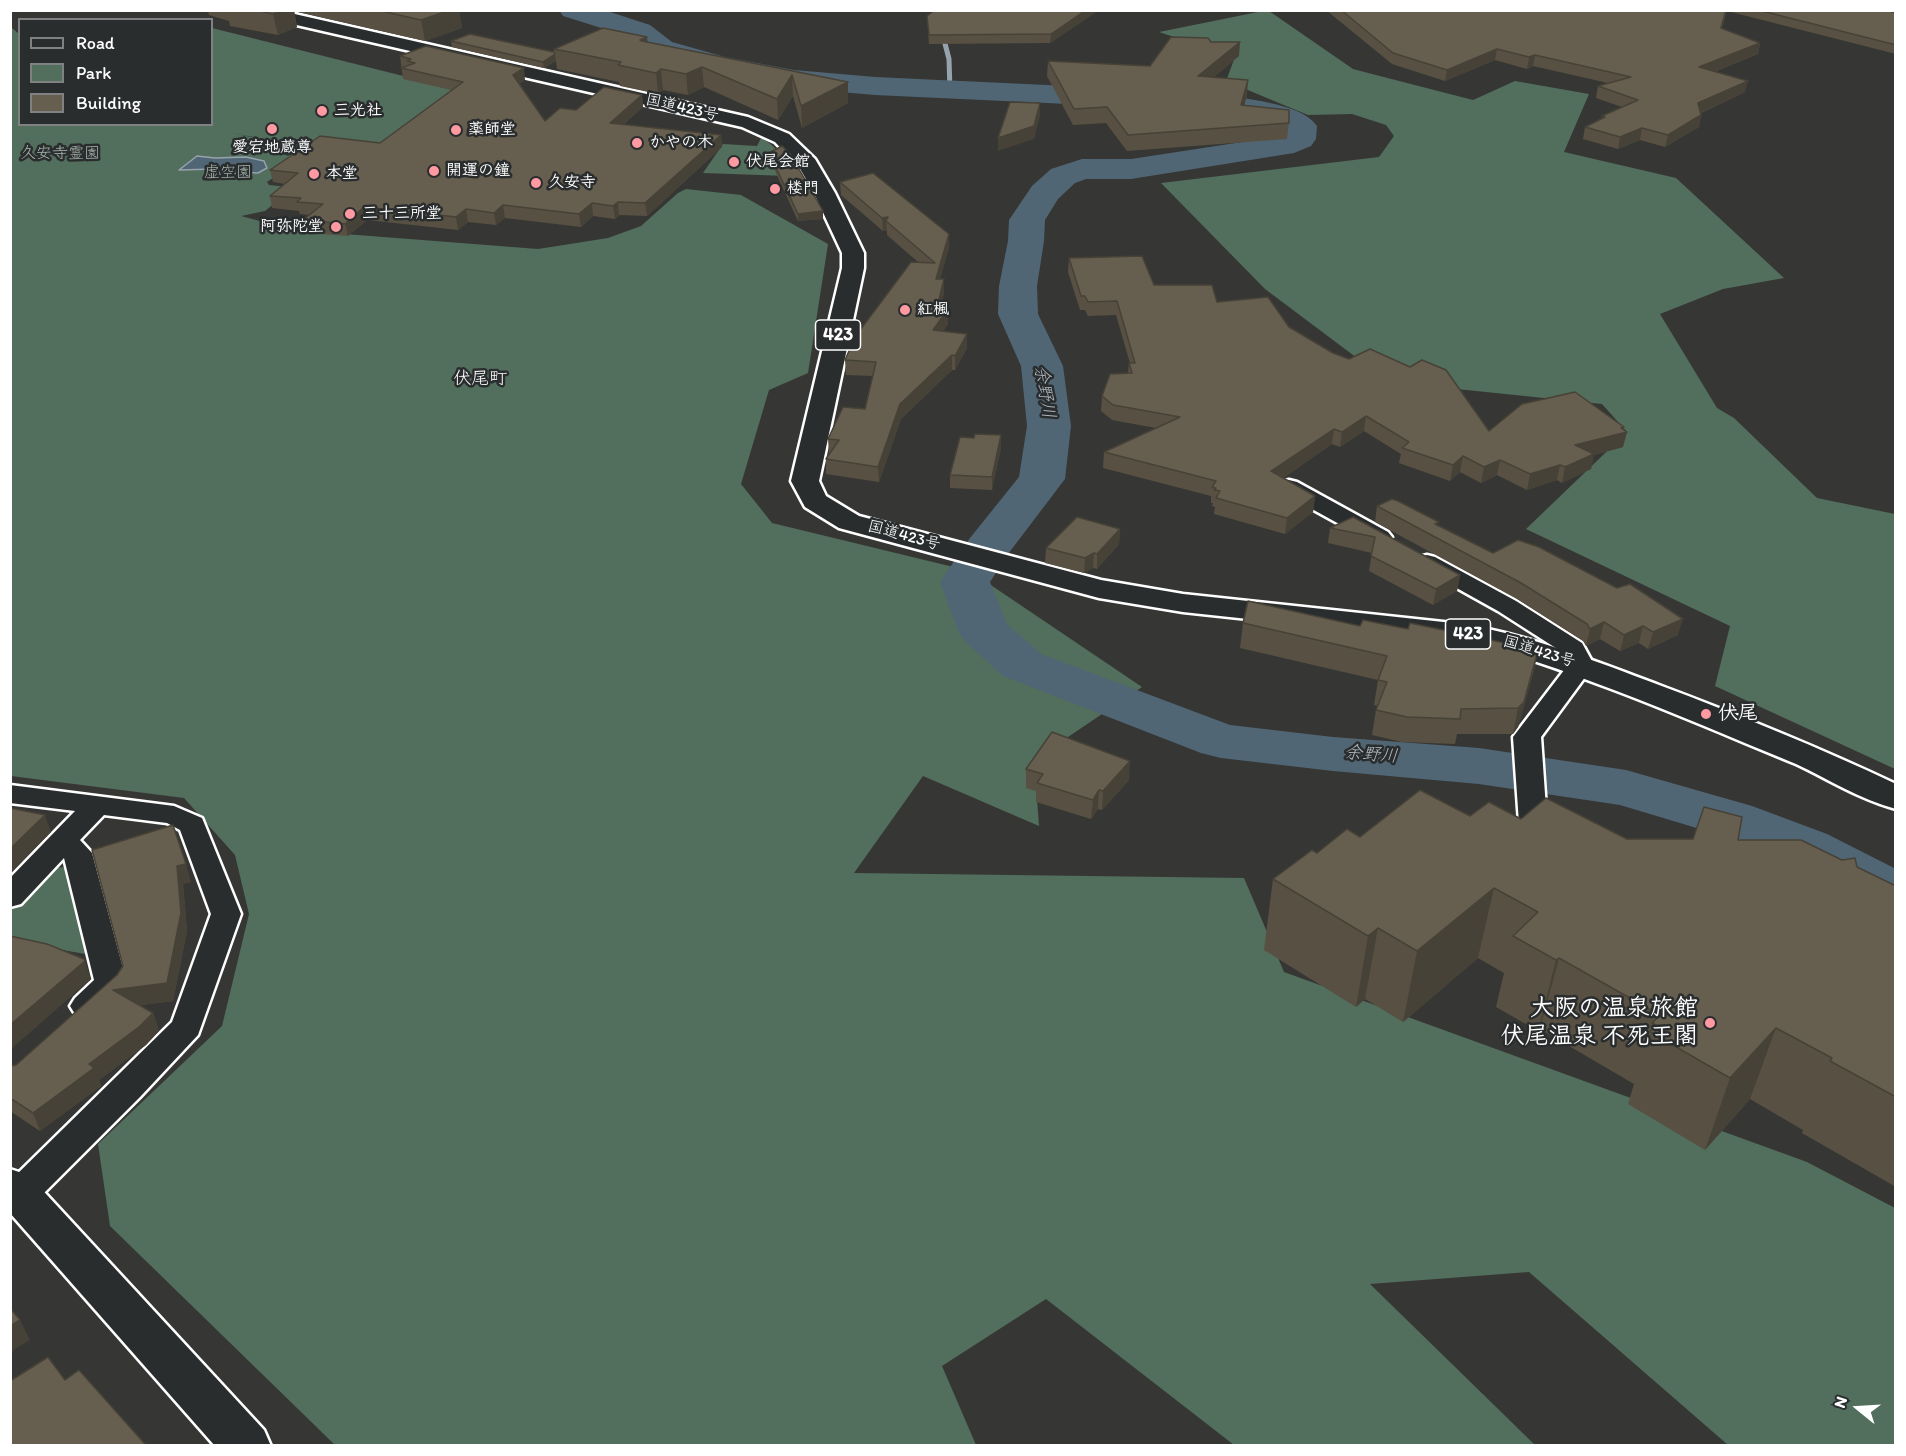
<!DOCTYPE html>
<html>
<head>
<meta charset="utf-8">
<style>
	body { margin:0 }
	#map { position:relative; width:1906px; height:1456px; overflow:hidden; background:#363734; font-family:Itim,sans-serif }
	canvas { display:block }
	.frame { position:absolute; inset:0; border:12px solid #fff; pointer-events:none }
	.legend { position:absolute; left:18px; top:18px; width:195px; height:108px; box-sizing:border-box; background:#2a2d2e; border:2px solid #7f8182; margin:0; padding:8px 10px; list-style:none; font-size:18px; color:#fff }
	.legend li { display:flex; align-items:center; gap:12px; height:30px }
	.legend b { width:30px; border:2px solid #7f8182 }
	.north { position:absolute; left:1828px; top:1378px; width:60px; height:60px; -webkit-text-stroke:4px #2a2d2e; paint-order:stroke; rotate:288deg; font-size:16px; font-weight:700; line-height:24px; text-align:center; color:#fff }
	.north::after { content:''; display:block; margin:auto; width:21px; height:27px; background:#fff; clip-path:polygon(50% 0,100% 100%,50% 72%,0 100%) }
</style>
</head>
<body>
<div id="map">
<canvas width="1906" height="1456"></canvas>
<div class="frame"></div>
<ul class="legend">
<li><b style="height:8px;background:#2a2d2e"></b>Road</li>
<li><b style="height:16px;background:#526e5d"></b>Park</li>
<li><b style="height:16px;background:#665e4e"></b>Building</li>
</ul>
<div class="north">N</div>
</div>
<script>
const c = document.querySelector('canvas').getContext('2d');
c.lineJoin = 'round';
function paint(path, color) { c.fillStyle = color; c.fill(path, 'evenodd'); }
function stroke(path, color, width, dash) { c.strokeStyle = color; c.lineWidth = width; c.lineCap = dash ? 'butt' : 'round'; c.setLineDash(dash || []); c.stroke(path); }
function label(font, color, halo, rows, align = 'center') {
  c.font = font + ' Itim,"Klee One",sans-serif'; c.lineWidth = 5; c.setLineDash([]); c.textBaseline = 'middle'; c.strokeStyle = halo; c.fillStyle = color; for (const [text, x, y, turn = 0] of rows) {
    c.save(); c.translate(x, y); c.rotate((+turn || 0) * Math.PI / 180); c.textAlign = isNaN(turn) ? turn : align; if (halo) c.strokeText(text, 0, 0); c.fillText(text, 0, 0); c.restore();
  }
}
const green = new Path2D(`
	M1263,11H1269L1353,69L1372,74L1473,100L1515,81L1589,94L1564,152L1676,178L1784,278L1723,289L1660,314L1717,408L1734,418L1817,498L1895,514V769L1715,686L1730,626L1526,529L1627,432L1602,404L1389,382L1265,289L1161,183L1379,157L1394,136L1386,125L1352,114L1308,115L1226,81L1235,57L1159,32Z
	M11,27L19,34L20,124H212V28L459,90L419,118L398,127L410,122L389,140L385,137L390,143L367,153L299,145L231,133L311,149L312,152L267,182L269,185L288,187L291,190L265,211L241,216L293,230L538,249L608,238L641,226L678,193L686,189L741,195L828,244L808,373L769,390L741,484L772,523L970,571L1142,687L1034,760L1039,826L923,776L854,873L1244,878L1284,972L1807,1162L1895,1208V1445H1728L1529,1272L1370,1284L1535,1445H1234L1046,1299L942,1366L976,1445H335L110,1226L98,1144L222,1026L249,914L235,855L184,798L11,776Z
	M761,138C778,146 782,159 788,176L703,173L723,144L757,146Z
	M67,867L91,955L11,941L10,911L51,868Z`);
const water = new Path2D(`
	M197,156L215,158L246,157L264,161L267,168L258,173L237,172L225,179L215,169L179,170Z`);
const stream = new Path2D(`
	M948,10L943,36L949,59L950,90`);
const river = new Path2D(`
	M559,10H604L650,25L672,42L725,57L794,70L875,77L1133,89L1144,91L1149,98L1144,105L1133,107L875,95L794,88L721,74L652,54L630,37L563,16Z
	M1214,94C1242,99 1301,102 1317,126L1316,139L1311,146L1294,153L1131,179H1086L1075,183L1058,199L1045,220L1044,241L1037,286L1038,314L1063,366L1071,426L1065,479L1008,554L990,582L1007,624L1041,654L1230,725L1333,737L1479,748L1626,770L1752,806L1827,834L1896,869V916L1874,910L1785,862L1710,832L1620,805L1479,784L1333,771L1221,758L1201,753L1003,676L966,642L958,631L940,582L970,538L1019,477L1027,426L1021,366L998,314L999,286L1008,241L1009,220L1032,186L1051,169L1082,159H1131L1275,137L1283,134L1284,130L1273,124L1203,111L1198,104L1203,97Z`);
const street = new Path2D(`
	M1289,480L1297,482L1388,532L1392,537L1388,542L1380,544L1372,542L1281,492L1278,487L1281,482Z
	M1427,555L1435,557L1516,601L1582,643L1594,665L1541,737L1547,823L1543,830L1533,832L1523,830L1519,823L1513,737L1568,665L1562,652L1498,611L1419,567L1415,562L1419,557Z
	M10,785L174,806L202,818L241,914L198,1035L140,1097L33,1204L20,1208L10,1205V1181L172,1022L211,914L180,830L167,823L104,815L80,840L92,853L127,983C116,1002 97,1021 75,1014L70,1006L75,998L94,980L64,858L21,904L10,907V878L75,811L10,803Z`);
const secondary = new Path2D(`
	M10,1169L25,1174L35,1182L264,1430L271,1446H215L10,1213Z`);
const highway = new Path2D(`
	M245,10H277L748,117L789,134L815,159L835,193L864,253V268L819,481L826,496L859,516L1101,580L1183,594L1462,624C1533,636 1592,660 1659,685C1739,715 1818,747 1896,784V809C1861,800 1828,779 1796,764C1735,739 1675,713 1614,690C1564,671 1515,652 1462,642L1183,612L1099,598L839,528L805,507L791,481L842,268V253L814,193L799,167L775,142L742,127L253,15Z`);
const wall = new Path2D(`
	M208,10H459L462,28L425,41L294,11L297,27L278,35L230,26L229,21L209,15Z
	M935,10H1099L1050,43L929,44L927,16Z
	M1326,10H1727L1722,28L1760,43L1758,54L1714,72L1745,92L1701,113V115L1699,127L1665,147L1640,140L1618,149L1583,139L1585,127L1602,119V116L1622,107L1596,98L1598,86L1608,83L1533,66L1527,69L1495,60L1445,81L1392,64Z
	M1731,10H1886L1896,13V54L1731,12Z
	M451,41L554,52V49L647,42L848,82V103L802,128L793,96L778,120L704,87L688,95L663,90L658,94L620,86L619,82L557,69L556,61L544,68L452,47Z
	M1211,42L1239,56L1214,77L1247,95L1244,106L1289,123L1287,139L1127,151L1106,123L1073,125L1047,76L1048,61L1150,66Z
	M400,56L525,80L519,84L545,121L576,110L642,95L643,107L623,125L721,135L722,147L647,216L619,215L615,219L593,216L581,227L505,218L496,225L468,222L458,230L367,220L348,236L306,233L303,220L309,215L300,214L299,211L272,208L270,196L285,184L273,182L270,170L380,143L451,90L403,79Z
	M769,153L823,219L798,221L770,160Z
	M840,182L949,234V247L940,279L944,293L940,308L948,324L943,331L967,348L955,370H952L901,419L879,482L826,474V459L829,454L828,439L865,409L873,376L846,375L845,360L918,262L887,235V231H883L841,195Z
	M1069,258L1154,285L1217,302L1289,327L1333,353L1489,431L1624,427L1623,447L1594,455L1591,469L1562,483L1557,480L1527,490L1497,475L1481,483L1460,472L1450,481L1399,463L1401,454L1364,431L1340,447L1332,444L1283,478L1315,496L1313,512L1285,534L1214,514L1215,507L1212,506L1213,503H1211V496L1103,468L1104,452L1156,428L1112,420L1101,411L1102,396L1128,373L1129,363H1130L1116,315L1088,316L1085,310H1080L1068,272Z
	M1001,448L992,490L950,488V475Z
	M1377,506L1438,525L1493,553L1678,635L1648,649L1639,643L1620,651L1600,639L1586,646L1583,641L1517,599L1375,522Z
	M1353,517L1460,575L1457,591L1433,605L1369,571L1372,553L1328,543L1330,528Z
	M1120,529L1119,544L1097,569L1093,568L1084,573L1045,563L1046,548Z
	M1243,623L1360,626L1408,629L1538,650L1533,674L1518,727L1513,734H1457L1455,744L1402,742L1372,735L1376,710L1378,706L1374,705L1378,680L1240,648Z
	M1026,769L1129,780L1102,810L1098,809L1091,819L1036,802V791L1026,788Z
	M1470,816L1521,819L1627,839L1738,840L1857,867L1896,886V1187L1802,1133L1803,1130L1750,1099L1705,1150L1628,1104L1634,1084L1540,1029L1538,1031L1496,1007L1504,973L1478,958L1403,1022L1365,999L1356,1007L1264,950L1273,879L1317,853L1360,837Z
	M92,850L191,882L183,884L187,931L173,1001L140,1005L153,1013L159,1031L146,1045L99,1080L101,1086L40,1131L10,1111V1066L16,1065L117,975L123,966Z`);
const shadedWall = new Path2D(`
	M283,10H294L297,27L278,35L273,14Z
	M450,10H459L462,28L425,41L421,20Z
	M1086,10H1099L1050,43L1051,34Z
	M647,37L649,57L640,40Z
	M1240,42L1239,56L1197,91L1198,76Z
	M1760,43L1758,54L1696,79L1699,67Z
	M1497,49L1495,60L1445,81L1447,70Z
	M555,54L556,61L544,68L543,62Z
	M1535,55L1533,66L1527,69L1529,57Z
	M702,67L704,87L688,95L686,74Z
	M524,68L525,80L514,87L513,75Z
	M661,69L663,90L658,94L656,73Z
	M792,75L793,96L778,120L777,99Z
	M1248,80L1247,95L1240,121L1241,105Z
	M1748,81L1745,92L1695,115L1698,103Z
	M848,82V103L802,128L801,106Z
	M642,95L643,107L611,135L610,123Z
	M1040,103V116L1034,139L998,151V138Z
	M1701,115L1699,127L1665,147L1668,135Z
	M1642,128L1640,140L1618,149L1620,137Z
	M721,135L722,147L647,216L645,203Z
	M618,202L619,215L615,219L613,206Z
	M592,203L593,216L581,227L579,214Z
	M503,205L505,218L496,225L494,213Z
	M364,207L367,220L348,236L345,224Z
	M466,209L468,222L458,230L456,217Z
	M823,211V219L798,221V214Z
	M888,217L886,221L887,231H883L882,218Z
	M949,234V247L936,293V279Z
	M944,279V293L937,322V308Z
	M948,309V324L933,344V330Z
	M967,334V348L955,370V356Z
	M952,355V370L901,419L879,482L878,467L900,404Z
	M1366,416L1364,431L1340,447L1342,432Z
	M1624,427L1623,433L1627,432L1623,447L1594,455L1591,469L1562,483L1565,467L1575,445Z
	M1334,429L1332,444L1269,487L1271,471Z
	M1001,435V448L992,490V477Z
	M1463,456L1460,472L1450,481L1453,465Z
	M1500,460L1497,475L1481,483L1484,467Z
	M1560,465L1557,480L1527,490L1530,474Z
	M1315,496L1313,512L1285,534L1287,518Z
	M1120,529L1119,544L1097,569V554Z
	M1094,553L1093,568L1084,573L1085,558Z
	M1460,575L1457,591L1433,605L1436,589Z
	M1683,619L1678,635L1648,649L1653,632Z
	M1604,622L1600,639L1586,646L1590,629Z
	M1643,626L1639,643L1620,651L1624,635Z
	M1538,650L1533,674L1518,727L1513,734L1518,708Z
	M1130,761L1129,780L1102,810L1103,791Z
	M1099,790L1098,809L1091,819L1093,800Z
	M45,815L51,832L10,873V849Z
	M186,864L191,882L183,884L187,931L173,1001L120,1008L113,990L177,866Z
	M1494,888L1478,958L1403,1022L1417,951Z
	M1378,928L1365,999L1356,1007L1368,936Z
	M1559,958L1540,1029L1538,1031L1556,960Z
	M84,959L91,979L10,1050V1025Z
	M153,1013L159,1031L146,1045L99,1080L101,1086L40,1131L33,1113L89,1064Z
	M1776,1028L1750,1099L1705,1150L1730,1078Z
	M20,1320L30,1340L10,1352V1326Z`);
const building = new Path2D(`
	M255,10H283L273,14Z
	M377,10H450L421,20Z
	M935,10H1086L1051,34L929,35L927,16Z
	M1341,10H1726L1721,28L1760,43L1699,67L1748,81L1698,103L1701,115L1668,135L1642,128L1620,137L1585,127L1605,117L1602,116L1638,100L1598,86L1631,77L1535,55L1529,57L1497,49L1447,70L1393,53Z
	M1758,10H1886L1896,13V45Z
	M603,28L647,37L640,40L642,41L848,82L801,106L792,75L777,99L702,67L686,74L661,69L656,73L618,65L621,62L554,49Z
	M470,34L554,52L555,54L543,62L451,41Z
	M1171,37L1208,38L1211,42H1240L1198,76L1248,80L1241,105L1289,110V123L1128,135L1107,107L1074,109L1048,61L1150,66Z
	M426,46L524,68L513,75L545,121L560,108L576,110L604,87L642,95L610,123L721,135L645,203L618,202L613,206L592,203L579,214L503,205L494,213L466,209L456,217L364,207L345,224L303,220L323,204L297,202L301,198L270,196L298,173L270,170L320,136L380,143L463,82L401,68L415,63L407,61L411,59L400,56Z
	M1010,102L1040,103L1034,126L998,138Z
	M782,146L791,155L823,211L798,214L769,153Z
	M873,173L949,234L936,279H944L937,308L948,309L933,330L967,334L955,356L952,355L900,404L878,467L826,459L839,440L828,439L843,407L865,409L876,362L845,360L855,337L911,262L935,263L886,221L888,217L882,218L840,182Z
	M1142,256L1154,285H1212L1217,302L1268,297L1289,327L1333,353L1349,359L1370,349L1410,367L1422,360L1446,370L1489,431L1522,404L1575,392L1624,427L1621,428L1627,432L1575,445L1594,454L1565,467L1560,465L1530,474L1500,460L1484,467L1463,456L1453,465L1402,448L1409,442L1366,416L1342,432L1334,429L1271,471L1315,496L1287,518L1216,498L1220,491L1214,490L1216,488L1212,487L1216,481L1104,452L1180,417L1113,405L1102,396L1110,374L1132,373L1129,363H1135L1117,301L1088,302L1085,296H1081L1069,258Z
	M975,434L1001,435L992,477L950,475L960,437L974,438Z
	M1392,499L1398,501L1439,522L1435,524L1493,553L1518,540L1539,547L1617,588L1630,584L1683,619L1653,632L1643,626L1624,635L1604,622L1590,629L1587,624L1521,583L1377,506Z
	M1077,517L1120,529L1097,554L1094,553L1085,558L1046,548Z
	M1353,517L1460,575L1436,589L1371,556L1375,537L1330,528Z
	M1248,601L1360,626L1363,620L1408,629L1410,623L1538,650L1524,702L1518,708L1461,709L1460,719L1407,717L1376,710L1387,682L1378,680L1387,656L1243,623Z
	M1052,732L1130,761L1103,791L1099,790L1093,800L1037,783L1043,774L1026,769Z
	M1420,790L1470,816L1489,802L1521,819L1546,798L1627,839H1693L1704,807L1742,817L1738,840H1801L1842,860L1855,858L1857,867L1896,886V1097L1830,1061L1832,1058L1776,1028L1730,1078L1650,1032L1656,1025L1652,1023L1660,1015L1559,958L1556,960L1513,936L1538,912L1494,888L1417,951L1378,928L1368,936L1273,879L1312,850L1317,853L1347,829L1360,837Z
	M10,808L45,815L10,849Z
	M173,825L186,864L177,866L181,913L167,983L113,990L153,1013L139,1027L89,1064L94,1068L33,1113L10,1098V1066L16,1065L117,975L123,966L92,850Z
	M10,936L47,944L84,959L85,961L10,1025Z
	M10,1308L20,1320L10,1326Z
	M48,1357L65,1380L79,1370L145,1444L143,1446H10V1381Z`);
const markers = [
	[322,111,6,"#ff9aa2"],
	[272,129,6,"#ff9aa2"],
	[456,130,6,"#ff9aa2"],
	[637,143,6,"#ff9aa2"],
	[734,162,6,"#ff9aa2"],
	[434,171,6,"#ff9aa2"],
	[314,174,6,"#ff9aa2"],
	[536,183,6,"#ff9aa2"],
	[775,189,6,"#ff9aa2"],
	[350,214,6,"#ff9aa2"],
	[336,227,6,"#ff9aa2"],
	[905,310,6,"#ff9aa2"],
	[1706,714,6,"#ff9aa2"],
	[1710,1023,6,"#ff9aa2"]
];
const farStreetnames = [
	["国道423号",682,108,13],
	["国道423号",904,536,15],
	["国道423号",1539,652,17]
];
const farPoinames = [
	["三光社",334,111],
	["薬師堂",468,130],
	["かやの木",649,143],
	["愛宕地蔵尊",272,148,"center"],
	["伏尾会館",746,162],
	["開運の鐘",446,171],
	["本堂",326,174],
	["久安寺",548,183],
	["楼門",787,189],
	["三十三所堂",362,214],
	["阿弥陀堂",324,227,"right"],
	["紅楓",917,310]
];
const farParknames = [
	["久安寺霊園",60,154],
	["虚空園",228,173]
];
const shields = [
	[838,335,45],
	[1468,634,45]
];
const shieldNames = [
	["423",838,335],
	["423",1468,634]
];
const farNeighbourhoodnames = [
	["伏尾町",480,379]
];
const farWaternames = [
	["余野川",1044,392,81],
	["余野川",1371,755,5]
];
const poiNames = [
	["伏尾",1718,714]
];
const nearPoinames = [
	["大阪の温泉旅館",1698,1009],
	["伏尾温泉 不死王閣",1698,1037]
];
paint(green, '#526e5d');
paint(water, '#516675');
stroke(water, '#97a3ac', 1.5);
stroke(stream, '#97a3ac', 5);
paint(river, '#516675');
stroke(street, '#fff', 5);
stroke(secondary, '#fff', 5);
stroke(highway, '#fff', 5);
paint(street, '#2a2d2e');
paint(secondary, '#2a2d2e');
paint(highway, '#2a2d2e');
paint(wall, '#585143');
paint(shadedWall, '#474237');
paint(building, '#665e4e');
stroke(building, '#474237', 1.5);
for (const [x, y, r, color] of markers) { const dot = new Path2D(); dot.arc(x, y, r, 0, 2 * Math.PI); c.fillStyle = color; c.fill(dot); stroke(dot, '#2a2d2e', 2); }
label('16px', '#fff', '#2a2d2e', farStreetnames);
label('bold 16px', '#fff', '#2a2d2e', farPoinames, 'left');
label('16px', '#a8b6ae', '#2a2d2e', farParknames);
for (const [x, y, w] of shields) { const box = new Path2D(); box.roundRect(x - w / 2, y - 15, w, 30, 4.5); c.fillStyle = '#2a2d2e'; c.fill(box); stroke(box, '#fff', 1.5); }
label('bold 18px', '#fff', null, shieldNames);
label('18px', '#fff', '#2a2d2e', farNeighbourhoodnames);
label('italic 18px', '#b1bac1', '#2a2d2e', farWaternames);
label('bold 20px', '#fff', '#2a2d2e', poiNames, 'left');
label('bold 24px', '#fff', '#2a2d2e', nearPoinames, 'right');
</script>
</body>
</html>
